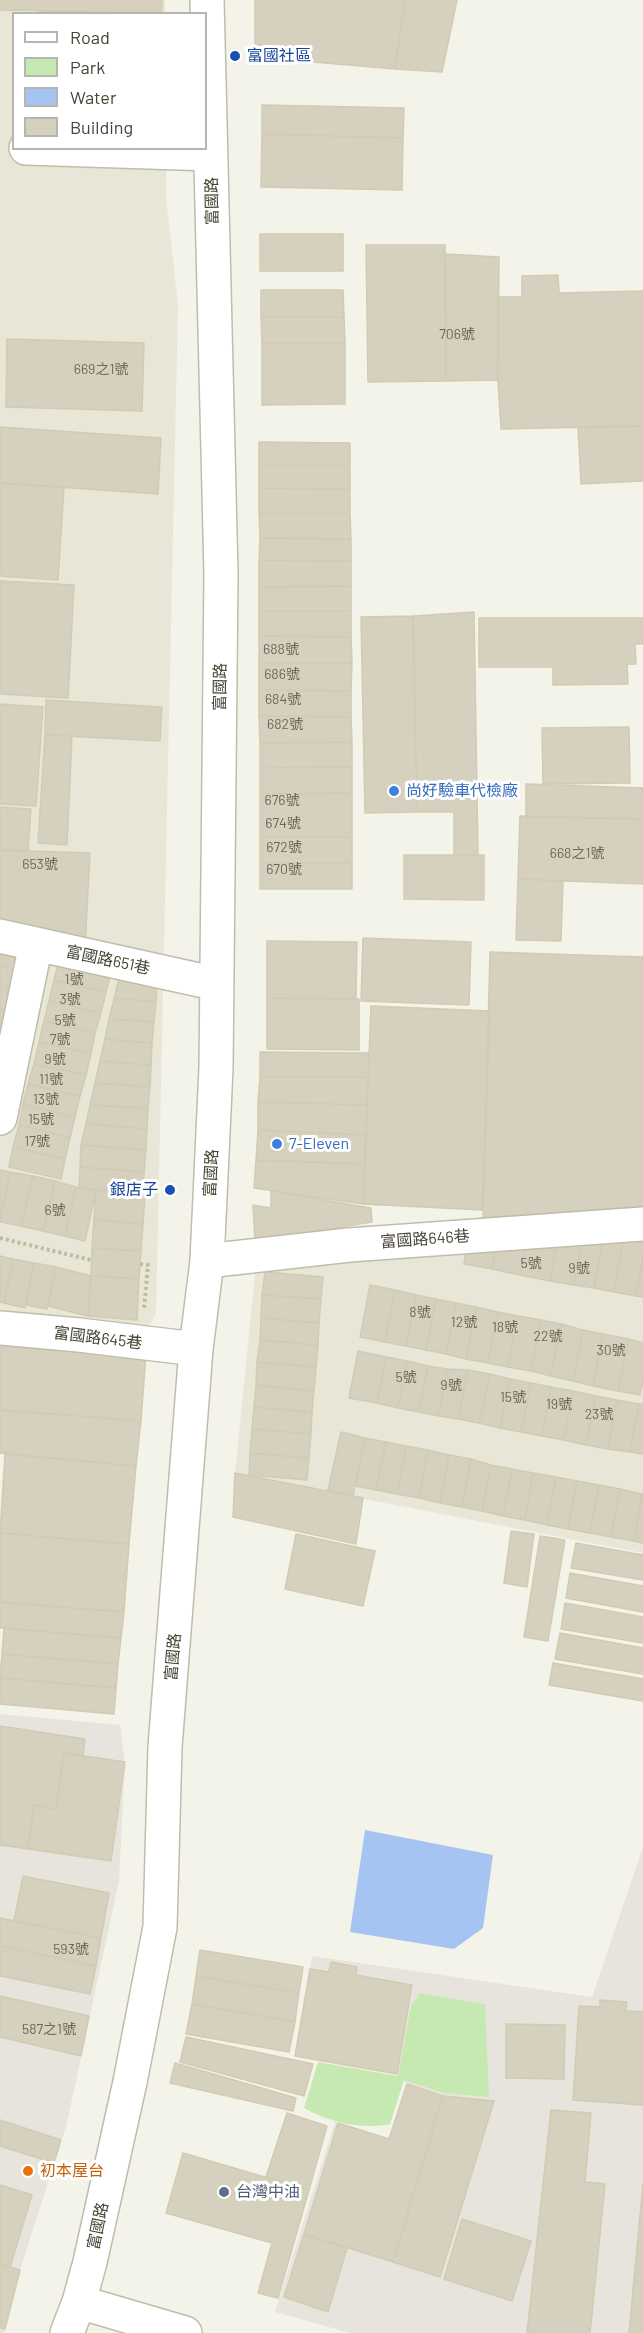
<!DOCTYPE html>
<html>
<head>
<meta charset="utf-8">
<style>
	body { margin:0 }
	#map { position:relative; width:643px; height:2333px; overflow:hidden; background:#f4f3e9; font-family:Barlow,sans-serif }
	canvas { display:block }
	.legend { position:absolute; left:12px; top:12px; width:195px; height:138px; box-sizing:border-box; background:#fff; border:2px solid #b6b5af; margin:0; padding:8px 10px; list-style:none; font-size:18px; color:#484537 }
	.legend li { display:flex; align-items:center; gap:12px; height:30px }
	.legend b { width:30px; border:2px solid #b6b5af }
</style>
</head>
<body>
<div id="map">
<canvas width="643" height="2333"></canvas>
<ul class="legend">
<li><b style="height:8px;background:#fff"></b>Road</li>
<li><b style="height:16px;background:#c6e9b1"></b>Park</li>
<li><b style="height:16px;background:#a5c4f1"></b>Water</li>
<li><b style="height:16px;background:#d6d1be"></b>Building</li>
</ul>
</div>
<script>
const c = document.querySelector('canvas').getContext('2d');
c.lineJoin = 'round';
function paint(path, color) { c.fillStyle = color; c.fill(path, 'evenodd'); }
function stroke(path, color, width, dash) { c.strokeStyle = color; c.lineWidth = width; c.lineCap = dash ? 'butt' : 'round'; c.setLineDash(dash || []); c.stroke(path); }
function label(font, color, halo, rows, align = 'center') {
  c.font = font + ' Barlow,"Noto Sans TC",sans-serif'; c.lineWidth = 6; c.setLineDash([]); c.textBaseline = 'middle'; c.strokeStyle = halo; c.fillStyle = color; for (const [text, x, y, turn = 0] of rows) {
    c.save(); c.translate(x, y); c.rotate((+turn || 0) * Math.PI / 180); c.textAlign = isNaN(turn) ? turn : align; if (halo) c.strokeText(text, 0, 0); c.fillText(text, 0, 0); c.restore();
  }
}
const residential = new Path2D(`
	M0,0H165V13L14,14V148L166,149V197L178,305L156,1313L151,1323L138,1331H0Z
	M643,1238V1553L235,1474L256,1264Z`);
const industrial = new Path2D(`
	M0,1714L120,1725L125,1762L119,1881L66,2127L20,2270L4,2333H0Z
	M643,1847V2333H350L275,2312L335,2122L389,2139L407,2084L397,2074L295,2056L312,1956L592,1997Z`);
const green = new Path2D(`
	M420,1993L485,2004L489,2097L444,2093L404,2080L390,2124C363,2130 328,2122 304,2108L318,2062L398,2076L411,2006Z`);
const water = new Path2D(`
	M365,1830L493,1855L483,1928L454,1949L350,1932Z`);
const building = new Path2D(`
	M0,0H162V12L0,10Z
	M255,0H405L395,69L255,57Z
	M405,0H457L442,72L395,69Z
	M38,11L162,12V14H38Z
	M262,105L404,108L403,138L262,134Z
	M262,134L403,138L402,190L261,187Z
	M260,234H343V271H260Z
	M366,245H445L446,381L368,382Z
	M445,254L499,257L498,380L446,381Z
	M558,275L559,293L643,291V426L501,429L498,380V297H522V276Z
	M261,290H343L344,317H261Z
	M261,317H344L345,343H262Z
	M7,339L144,343L142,411L6,407Z
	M262,343H345V368H262Z
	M262,368H345V404L262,405Z
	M643,426V481L581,484L578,427Z
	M0,427L161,438L158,494L0,483Z
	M259,442L350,443V466H259Z
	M259,466H350V489L259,488Z
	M0,483L64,487L58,580L0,576Z
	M259,488L350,489V514H259Z
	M259,514H350L351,539L260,538Z
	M260,538L351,539V561L259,560Z
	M259,560L351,561V586L259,587Z
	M0,581L74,585L68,698L0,694Z
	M351,586V611H259V587Z
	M259,611H351V637L259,636Z
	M474,612L478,855H454V812H417L413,616Z
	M413,616L417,812L365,813L361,617Z
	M479,618H643V644H635L636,664H627L628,684L553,685V667H479Z
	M259,636L351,637L352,663H259Z
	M259,663H352L351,691L259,690Z
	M259,690L351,691V717L259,716Z
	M46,700L162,707L160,741L45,735Z
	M0,704L43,707L36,806L0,804Z
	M259,716L351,717L352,742L260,743Z
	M629,727L630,783L543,784L542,728Z
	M45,735L72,736L67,845L38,843Z
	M352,742V767L260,768V743Z
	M352,767V793L260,794V768Z
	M526,784L643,788V819L526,817Z
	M352,793V837H260V794Z
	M0,807L31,809L28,851L0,850Z
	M520,816L643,819V884L518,879Z
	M260,837H352V863H260Z
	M0,850L90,853L85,946L0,921Z
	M404,855H484V900L404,899Z
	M260,863H352V889H260Z
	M518,879L563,881L561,941L516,940Z
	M363,938L471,942L469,1005L361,1001Z
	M267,941L357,942L356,999L267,998Z
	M0,945L26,950L22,971L0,966Z
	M490,952L643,957V1206L483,1218Z
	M59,960L111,972L106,992L54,980Z
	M0,966L22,971L17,992L0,988Z
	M119,978L157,980L156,1001L114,999Z
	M54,980L106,992L101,1013L49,1001Z
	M0,988L17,992L12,1012L0,1009Z
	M267,998L359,999V1050L267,1049Z
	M114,999L156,1001L154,1022L109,1019Z
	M49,1001L101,1013L95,1033L44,1021Z
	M371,1006L490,1011L482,1210L363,1204Z
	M0,1009L12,1012L8,1033L0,1032Z
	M109,1019L154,1022L152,1043L105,1039Z
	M44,1021L95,1033L91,1054L39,1042Z
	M105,1039L152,1043L151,1065L100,1061Z
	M39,1042L91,1054L86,1075L34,1064Z
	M260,1052L369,1053L368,1077H260Z
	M100,1061L151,1065L150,1087L95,1083Z
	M34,1064L86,1075L80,1096L28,1084Z
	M260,1077H368L367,1105L258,1102Z
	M95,1083L150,1087L148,1108L90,1105Z
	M28,1084L80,1096L75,1117L23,1104Z
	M258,1102L367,1105L366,1135L258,1130Z
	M23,1104L75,1117L70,1138L19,1125Z
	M90,1105L148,1108L147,1129L86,1124Z
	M86,1124L147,1129L146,1150L81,1145Z
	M19,1125L70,1138L65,1159L13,1147Z
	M258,1130L366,1135L365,1164L256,1160Z
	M81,1145L146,1150L144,1172L80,1167Z
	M13,1147L65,1159L61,1179L9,1167Z
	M256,1160L365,1164L363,1204L254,1188Z
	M80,1167L144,1172L143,1193L79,1188Z
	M0,1170L10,1172L0,1221Z
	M10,1172L33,1176L21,1226L0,1222Z
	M33,1176L55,1181L43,1231L21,1226Z
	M55,1181L76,1187L65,1236L43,1231Z
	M76,1187L96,1191L85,1241L65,1236Z
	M96,1191L145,1195L143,1224L94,1220Z
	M271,1191L371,1208L372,1222L255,1241L253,1205L271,1208Z
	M94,1220L143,1224L141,1251L92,1248Z
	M583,1236L603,1240L594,1288L574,1285Z
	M498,1238L527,1244L520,1275L492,1269Z
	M528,1238L557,1244L550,1281L520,1275Z
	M558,1238L582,1243L574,1285L550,1281Z
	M603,1240L622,1244L614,1292L594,1288Z
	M623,1240L643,1243V1257L636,1296L614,1292Z
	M467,1243L496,1247L492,1269L464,1264Z
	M92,1248L141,1251L139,1279L91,1276Z
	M0,1256L13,1259L4,1303L0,1302Z
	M643,1257V1297L636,1296Z
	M13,1259L34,1263L25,1308L4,1303Z
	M34,1263L56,1267L47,1309L26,1305Z
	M56,1267L91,1276L88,1316L48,1306Z
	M265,1272L323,1277L321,1299L262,1295Z
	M91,1276L139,1279L137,1320L88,1316Z
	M370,1285L395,1290L385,1342L360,1337Z
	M395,1290L416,1295L406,1346L385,1342Z
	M262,1295L321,1299L319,1323L261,1318Z
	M416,1295L436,1299L426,1350L406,1346Z
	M436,1299L456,1303L446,1354L426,1350Z
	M456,1303L476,1307L466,1359L446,1354Z
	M476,1307L498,1312L488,1363L466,1359Z
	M498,1312L518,1316L508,1367L488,1363Z
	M518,1316L541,1320L531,1371L508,1367Z
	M261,1318L319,1323L318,1345L260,1340Z
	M541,1320L561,1324L551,1376L531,1371Z
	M561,1324L583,1330L573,1381L551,1376Z
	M583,1330L603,1334L593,1386L573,1381Z
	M603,1334L629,1339L618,1391L593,1386Z
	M629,1339L643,1343V1380L640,1395L618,1391Z
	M260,1340L318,1345L316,1367L257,1362Z
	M0,1341L146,1354L141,1421L0,1410Z
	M358,1351L386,1357L377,1403L349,1398Z
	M386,1357L407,1361L398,1408L377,1403Z
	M407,1361L428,1366L419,1412L398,1408Z
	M257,1362L316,1367L314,1391L256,1385Z
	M428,1366L447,1369L439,1416L419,1412Z
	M447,1369L468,1370L458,1419L439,1416Z
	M468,1370L490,1374L479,1423L458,1419Z
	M490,1374L510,1379L500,1428L479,1423Z
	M510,1379L531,1383L521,1432L500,1428Z
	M531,1383L551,1387L542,1436L521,1432Z
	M256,1385L314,1391L312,1412L254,1407Z
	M551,1387L573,1391L564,1440L542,1436Z
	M573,1391L596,1396L586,1445L564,1440Z
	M596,1396L617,1400L608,1449L586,1445Z
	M617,1400L639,1404L630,1452L608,1449Z
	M639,1404H643V1454L630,1452Z
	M254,1407L312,1412L311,1434L252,1429Z
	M0,1410L141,1421L136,1466L0,1453Z
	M252,1429L311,1434L309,1458L250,1453Z
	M341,1432L365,1438L353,1495L328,1490Z
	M365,1438L386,1442L376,1490L355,1486Z
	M386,1442L406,1446L397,1494L376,1490Z
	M406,1446L428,1450L419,1498L397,1494Z
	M428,1450L449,1455L440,1503L419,1498Z
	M250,1453L309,1458L307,1480L249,1475Z
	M5,1454L136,1466L129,1544L0,1533Z
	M449,1455L471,1459L462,1507L440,1503Z
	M471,1459L491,1465L482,1511L462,1507Z
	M491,1465L512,1469L503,1516L482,1511Z
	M512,1469L533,1473L525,1520L503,1516Z
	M235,1473L363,1498L356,1544L233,1517Z
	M533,1473L556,1477L547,1525L525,1520Z
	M556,1477L577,1481L568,1529L547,1525Z
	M577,1481L599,1485L590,1533L568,1529Z
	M599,1485L620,1489L611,1537L590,1533Z
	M620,1489L642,1494L634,1541L611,1537Z
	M642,1494H643V1543L634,1541Z
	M511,1531L534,1534L527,1587L504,1583Z
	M0,1533L129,1544L124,1612L0,1602Z
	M296,1534L375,1551L363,1606L285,1589Z
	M540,1536L565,1540L548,1641L524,1637Z
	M576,1543L643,1555V1580L571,1568Z
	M570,1573L643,1586V1612L566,1598Z
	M0,1602L124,1612L121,1638L0,1628Z
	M565,1603L643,1617V1643L561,1629Z
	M4,1628L121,1638L118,1664L2,1654Z
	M560,1633L643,1648V1674L555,1659Z
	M2,1654L118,1664L116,1688L0,1678Z
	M553,1663L643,1679V1701L549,1685Z
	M0,1678L116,1688L114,1714L0,1704Z
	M0,1726L85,1739L83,1756L64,1753L56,1809L34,1805L28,1849L0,1845Z
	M64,1753L125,1762L111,1861L28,1849L34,1805L56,1809Z
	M23,1876L109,1893L101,1938L14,1921Z
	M0,1918L101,1938L96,1966L0,1946Z
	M0,1946L96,1966L90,1994L0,1976Z
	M200,1950L303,1967L299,1993L196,1976Z
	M331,1962L357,1967L356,1975L412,1985L397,2074L295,2056L310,1969L329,1972Z
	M196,1976L299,1993L295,2022L192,2004Z
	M0,1996L89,2016L81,2056L0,2037Z
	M600,2000L627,2002L626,2011L643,2012V2105L573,2100L579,2006L600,2007Z
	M192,2004L295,2022L289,2052L186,2034Z
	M506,2024L565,2025L564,2079L506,2078Z
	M186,2037L313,2064L304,2096L180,2062Z
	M175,2063L296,2098L293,2111L170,2083Z
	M407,2084L443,2096L393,2262L304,2234L338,2123L389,2139Z
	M443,2096L494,2101L440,2277L393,2262Z
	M551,2110L591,2113L585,2182L605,2184L590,2333H527Z
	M287,2113L327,2126L309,2190L266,2177Z
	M0,2120L61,2140L54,2163L0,2146Z
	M183,2153L309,2190L278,2298L258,2293L272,2243L166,2213Z
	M643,2184V2333H629Z
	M0,2185L32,2195L10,2267L0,2264Z
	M462,2219L531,2241L512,2301L444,2279Z
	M304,2234L347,2248L328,2312L284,2297Z
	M0,2264L20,2270L5,2329L0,2328Z`);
const path = new Path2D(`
	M0,1238L91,1260
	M140,1264L148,1265L144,1309`);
const minor = new Path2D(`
	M26,148L211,154
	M0,936L217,984
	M0,1118L36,944
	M207,1261L349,1245L643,1224
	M0,1328L79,1335L196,1349
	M79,2302L185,2333
	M67,2333L79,2302L90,2262L130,2082L160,1927L165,1747L196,1349L207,1261L216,1068L221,574L207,0`);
const markers = [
	[235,56,6,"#1a4fb4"],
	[394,791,6,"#3f7fe0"],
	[277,1144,6,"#3f7fe0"],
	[170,1190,6,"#1a4fb4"],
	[28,2171,6,"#e8710a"],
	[224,2192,6,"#5c6f8a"]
];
const numberNames = [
	["706號",457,334],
	["669之1號",101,369],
	["688號",281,649],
	["686號",282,674],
	["684號",283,699],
	["682號",285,724],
	["676號",282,800],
	["674號",283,823],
	["672號",284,847],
	["668之1號",577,853],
	["653號",40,864],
	["670號",284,869],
	["1號",74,979],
	["3號",70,999],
	["5號",65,1020],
	["7號",60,1039],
	["9號",55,1059],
	["11號",51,1079],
	["13號",46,1099],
	["15號",41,1119],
	["17號",37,1141],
	["6號",55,1210],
	["5號",531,1263],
	["9號",579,1268],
	["8號",420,1312],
	["12號",464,1322],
	["18號",505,1327],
	["22號",548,1336],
	["30號",611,1350],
	["5號",406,1377],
	["9號",451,1385],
	["15號",513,1397],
	["19號",559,1404],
	["23號",599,1414],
	["593號",71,1949],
	["587之1號",49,2029]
];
const transitNames = [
	["富國社區",247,56],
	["銀店子",158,1190,"right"]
];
const streetNames = [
	["富國路",212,201,-91],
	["富國路",220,687,-89],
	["富國路651巷",108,960,12],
	["富國路",211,1173,-87],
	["富國路646巷",425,1239,-4],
	["富國路645巷",98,1338,7],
	["富國路",173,1657,-85],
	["富國路",98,2226,-78]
];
const shopNames = [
	["尚好驗車代檢廠",406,791],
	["7-Eleven",289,1144]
];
const foodNames = [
	["初本屋台",40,2171]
];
const serviceNames = [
	["台灣中油",236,2192]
];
paint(residential, '#e8e6d7');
paint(industrial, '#e7e4dd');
paint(green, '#c6e9b1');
paint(water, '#a5c4f1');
paint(building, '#d6d1be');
stroke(building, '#d1cbb1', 1.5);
stroke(minor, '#c0bdab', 36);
stroke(path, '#c2bc9c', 4, [3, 3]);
stroke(minor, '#fff', 33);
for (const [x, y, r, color] of markers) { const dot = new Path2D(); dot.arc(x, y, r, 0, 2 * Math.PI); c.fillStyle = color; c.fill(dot); stroke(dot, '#fff', 2); }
label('14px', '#6c6859', null, numberNames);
label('16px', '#164399', '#fff', transitNames, 'left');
label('16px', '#484537', '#fff', streetNames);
label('16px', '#366cbe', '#fff', shopNames, 'left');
label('16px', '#c56008', '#fff', foodNames, 'left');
label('16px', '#4e5e75', '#fff', serviceNames, 'left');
</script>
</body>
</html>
